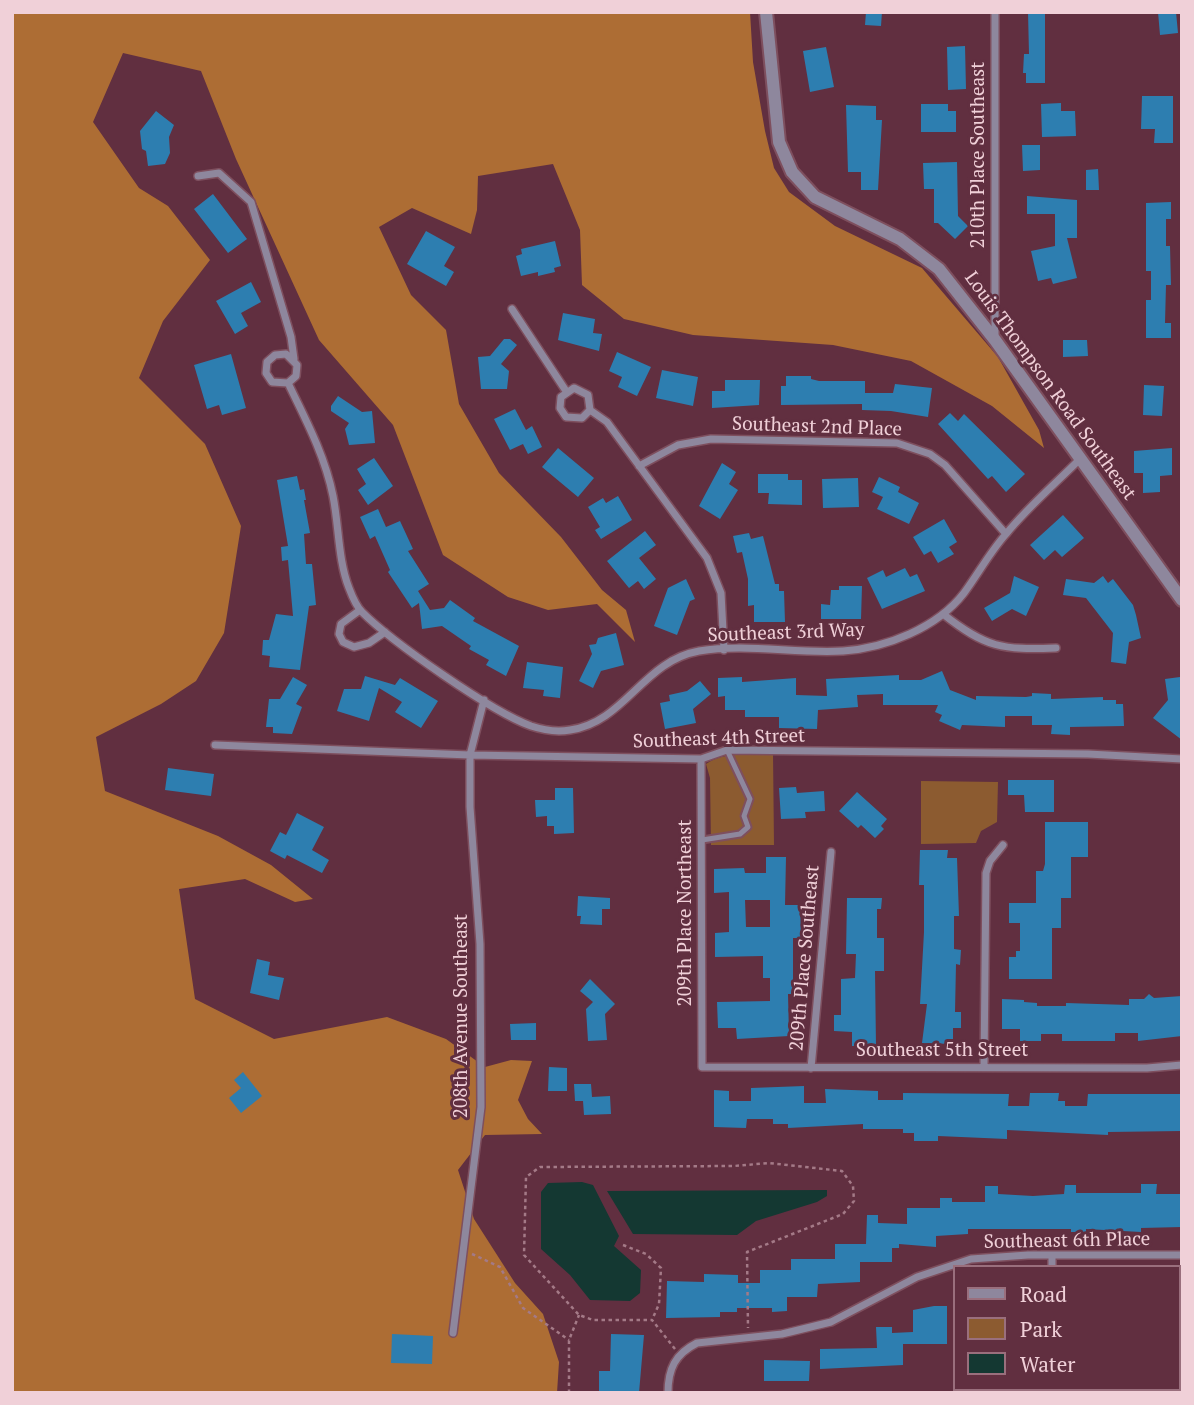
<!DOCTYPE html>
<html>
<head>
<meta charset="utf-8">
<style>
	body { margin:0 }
	#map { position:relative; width:1194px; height:1405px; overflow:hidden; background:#612f40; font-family:"PT Serif",serif }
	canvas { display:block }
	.frame { position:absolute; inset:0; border:14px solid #f0d0d8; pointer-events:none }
	.legend { position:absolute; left:953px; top:1265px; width:228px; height:126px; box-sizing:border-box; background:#612f40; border:2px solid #9a6f7d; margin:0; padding:9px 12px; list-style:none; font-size:21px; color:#f0d0d8 }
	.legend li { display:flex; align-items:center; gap:14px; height:35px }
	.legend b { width:35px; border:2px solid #9a6f7d }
</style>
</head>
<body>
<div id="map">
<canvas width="1194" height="1405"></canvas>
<div class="frame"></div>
<ul class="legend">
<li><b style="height:9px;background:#8e879d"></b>Road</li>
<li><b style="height:19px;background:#8c5b30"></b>Park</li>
<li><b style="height:19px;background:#143832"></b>Water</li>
</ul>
</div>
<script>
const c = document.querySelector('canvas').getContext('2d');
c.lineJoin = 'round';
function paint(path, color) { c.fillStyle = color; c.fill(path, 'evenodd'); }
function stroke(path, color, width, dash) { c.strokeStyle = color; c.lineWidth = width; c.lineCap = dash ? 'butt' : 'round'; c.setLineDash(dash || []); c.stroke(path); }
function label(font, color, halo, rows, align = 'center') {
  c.font = font + ' "PT Serif",serif'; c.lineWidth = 6; c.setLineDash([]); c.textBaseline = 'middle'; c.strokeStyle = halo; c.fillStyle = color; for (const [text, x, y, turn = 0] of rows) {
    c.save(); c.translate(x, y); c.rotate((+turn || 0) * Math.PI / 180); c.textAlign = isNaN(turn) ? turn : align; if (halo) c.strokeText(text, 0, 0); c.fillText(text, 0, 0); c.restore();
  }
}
const green = new Path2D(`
	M773,753L774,845H711L710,778L706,764C725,751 751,754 773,753Z
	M921,781L998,782L997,822L981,831L976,843L921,844Z`);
const forest = new Path2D(`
	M12,12H750L753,62L765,131L774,168L789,192L835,226L922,268L998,357L1039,430L1044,448L992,406L911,361L833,345L693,335L624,319L582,285L580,230L553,164L478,176L477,210L471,234L412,208L379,227L411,295L446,330L459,404L499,473L561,537L602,590L626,610L635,642L597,604L548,610L508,597L443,555L393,425L319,340L236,159L201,71L123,53L93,122L139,188L168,206L210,260L163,321L139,378L205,444L241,526L224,633L196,681L161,704L96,737L105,791L218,836L271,865L313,899L295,902L245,879L179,889L195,999L274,1039L387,1017L446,1039L485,1067L511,1060L532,1061L518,1100L528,1119L542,1134L485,1135L458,1170L474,1219L515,1283L543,1314L559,1362L557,1393H12Z`);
const water = new Path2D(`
	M582,1182L593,1185L619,1236L614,1246L641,1270L640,1293L630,1301L590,1300L570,1275L541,1249V1192L548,1183Z
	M827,1190V1196L817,1202L756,1221L737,1235L633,1234L607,1191Z`);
const building = new Path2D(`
	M866,12H882L881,26L865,25Z
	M1028,12H1045V83H1026V73H1023L1024,54H1029Z
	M1158,12H1176L1178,33L1160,35Z
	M965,46L966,89L948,90L947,47Z
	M826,47L834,87L810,92L803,51Z
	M1142,96H1173V143H1154L1155,129H1141Z
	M1061,103V111H1075L1076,136L1042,137L1041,104Z
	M921,104H948V111H956V132H921Z
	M846,105L876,106V120H882L878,190H861V172H848Z
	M156,111L174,125L169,137L170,153L165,164L148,166L146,151L142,149L140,131Z
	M1022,145H1040V170L1023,171Z
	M957,162L958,216L968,226L955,239L938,223H934V189H924L923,163Z
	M1098,169L1099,190H1086V170Z
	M213,194L247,239L228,253L194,209Z
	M1027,196L1077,200V238H1067L1077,278L1053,284L1051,278L1038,281L1031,251L1055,246V214H1027Z
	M1171,202V219H1166V246H1170L1171,285H1166L1165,323H1171V338H1146V300H1151V271H1146V203Z
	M426,231L455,247L444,266L454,272L446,286L407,264Z
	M555,241L561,266L554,268L555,272L538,276V272L521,276L516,256L522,254L521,249Z
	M251,282L261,302L241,313L248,326L235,334L216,301Z
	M563,313L595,319L593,333L602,334L599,351L558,340Z
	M504,339H510L517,345L501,364L509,371L507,389H481L478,357L490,356Z
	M1063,340H1087L1088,356L1063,357Z
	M617,352L651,367L637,396L618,387L622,377L609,371Z
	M231,354L246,408L222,415L219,405L207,409L194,365Z
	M662,370L698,377L693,406L656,398Z
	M786,376H811V379L819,381H865V393H893L895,384L932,388L928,417L891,411L862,410V404L781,405V386H786Z
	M725,380H760L759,405L712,408V391H725Z
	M1144,385L1164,386L1162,416L1143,415Z
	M338,396L362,412L372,411L375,443L349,445L345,429L349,423L331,411V406Z
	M515,409L526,430L532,426L542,447L528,454L523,444L510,450L494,419Z
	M950,413L958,421L964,414L1025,474L1006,492L992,476L988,479L938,424Z
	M558,448L594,478L578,497L542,467Z
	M1172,448V475L1160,476V492L1143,493V473H1134V451Z
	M374,458L393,486L368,505L358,490L366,484L357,469Z
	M722,463L736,472L729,484L738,490L720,519L699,506Z
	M758,474H788V480H802V505L768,504L769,493H758Z
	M297,476L300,490L304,489L306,500H304L310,533L304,534L306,564H312L316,605L309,606L300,670L269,667L270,656L262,655L263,640H269L276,614L293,616L288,560L282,561L281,547L288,546L277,480Z
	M879,477L900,487L898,492L919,503L909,524L877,509L883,497L872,492Z
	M858,478L859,507L823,508L822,479Z
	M618,496L632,520L601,539L595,530L600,527L588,507L603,498L606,503Z
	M378,509L386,527L400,521L413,549L408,551L429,584L418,591L430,610L444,608L450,600L475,618L473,621L519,646L506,676L486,665L489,660L469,649L471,646L442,626L422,629L419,603L412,608L388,572L390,570L375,536L370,539L360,517Z
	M1063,515L1084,538L1062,557L1055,550L1044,560L1030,545Z
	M944,519L957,542L949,547L954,554L938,563L931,551L924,555L913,537Z
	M645,531L656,545L639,558L656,579L644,589L638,581L629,588L607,561Z
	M749,533L751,539L763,536L775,584H779V591H784L785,622H754V605L748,606V579L742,552L737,553L733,536Z
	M905,568L910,577L917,574L925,591L882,609L867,578L883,570L886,577Z
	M1014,576L1039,587L1026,616L1012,609L992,621L984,608L1010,593Z
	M1103,576L1108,583L1113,579L1133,605L1136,615L1141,638L1129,642L1126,664L1111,662L1113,633L1086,598L1063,595L1066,579L1094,583Z
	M686,579L695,599L690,601L677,635L654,626L668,588Z
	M839,586H862L861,619H821V604L830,605L831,590H839Z
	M616,633L624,665L601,671L593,688L579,681L592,654L589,645L596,644L598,638Z
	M527,662L563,667L560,698L543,696L544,690L523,688Z
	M942,671L950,690L976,700V696L1026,697L1032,696V693L1051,694V699L1103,697V700H1116V704H1123L1124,726L1070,727V735L1051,734L1052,725H1032V716H1005V727L962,725L960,730L939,721L942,715L935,712L938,705H883V694L857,695L858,707L818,710L817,729L779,728V717H745V710H725V696L718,697V678L742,677V682L796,678V695L827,696L826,679L899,675V680H921Z
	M365,676L395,685L400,678L438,701L421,728L395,712L402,702L379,688L369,721L337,711L344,689H361Z
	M293,677L307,685L296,704L302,707L292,734L273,733V727H266L269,699H280Z
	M1180,677L1182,691V740L1153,718L1168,700L1165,679Z
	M700,681L711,694L693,709L696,723L665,729L660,703L670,701L669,695L687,691Z
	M168,768L214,774L211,796L165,790Z
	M1008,780H1054V812H1025L1024,795H1008Z
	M796,787L797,793L824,791L825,811L805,812L806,818L781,819L779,788Z
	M555,788H573L574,833L554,834V826H547V816L536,817L535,800H555Z
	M857,792L887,819L881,826L884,829L875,838L861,825L858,828L839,811Z
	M297,813L324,827L312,850L329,860L322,873L287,855L285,859L270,851L280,832L286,835Z
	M1045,822H1088V857H1071V898H1061V928H1052V979H1009V957H1016V951H1020V923H1009V903H1036V871H1043L1045,864Z
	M920,850H948L947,858H957L959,916H954V949L961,950L960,965L956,964L955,1012H961V1028H953V1044L922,1043L927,1004H920L924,932V885H919Z
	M766,857H786L785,905H800L801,938H793V994H788L789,1036L737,1039L736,1028H718L717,1002L770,1001V978H763V956L715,957V933L729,932V892L714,893V869L744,868L745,873H766ZM745,900H770V927H746Z
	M578,896L610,898V909H602V925L580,924L581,916H577Z
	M847,898H882L881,909H877V938H884V971H875L876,1046H852V1032L834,1031V1015H841V979L855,978L856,954H846Z
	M257,959L270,962L268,975L284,978L279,1000L250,993Z
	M590,979L615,1004L605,1014L607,1040L588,1041L586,1009L593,1002L580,991Z
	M1149,994L1154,998L1182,996V1036L1138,1041V1033H1115V1041H1062V1034H1041V1041H1020V1029H1002V999L1024,1000V1002L1037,1003V1006H1066V1003L1129,1005V999H1144Z
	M536,1023V1040H511L510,1024Z
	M549,1067L567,1068V1091H548Z
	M243,1072L262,1096L241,1113L229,1098L241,1088L234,1080Z
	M574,1084H591L592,1097L610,1096L611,1114L584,1115L583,1101H575Z
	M804,1086V1103H826L825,1089L878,1091V1100H903V1093L1009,1094L1008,1106H1029L1030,1093H1059L1058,1101H1065V1106H1087L1088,1094H1182V1131L1108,1132V1135L1007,1130V1139L938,1136V1141H914V1133H903V1129H863V1124L788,1128V1124H773V1119H747L746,1128L714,1127V1090L729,1091V1101H751V1088Z
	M1141,1184H1157L1156,1194H1182V1227L1141,1228V1232L1086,1229V1232H1071V1229H968V1234L936,1236V1247L899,1244V1248H892V1262H860V1282L818,1284L817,1297H787V1311L772,1312V1308H737V1312H720V1317L666,1318L667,1281L704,1282V1274L738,1275V1283H760V1270H791V1259H835V1244H866L867,1215H878V1223L907,1224V1208H940V1198H952V1202H985V1186H998V1194L1033,1196L1064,1194L1065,1185H1076V1193H1141Z
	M934,1306H947V1344H903V1365L820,1369V1349L877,1348L876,1327H892V1333L913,1332V1310Z
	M392,1334L433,1336L432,1364L391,1363Z
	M611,1334L644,1335L639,1393H599V1371H610Z
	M764,1360L810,1361L809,1381H764Z`);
const path = new Path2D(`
	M623,1245L646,1254L661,1268L659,1304L652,1320
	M472,1254L500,1267L523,1308L569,1340
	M675,1349L652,1320H593L579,1315L524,1255L526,1177L540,1167L734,1166L769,1163L842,1171L853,1186L854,1201L843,1214L747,1252L748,1328
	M569,1393V1340L579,1315`);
const service = new Path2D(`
	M702,840L740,834L748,827L744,816L750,799L727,750
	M1178,1357H1182`);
const minor = new Path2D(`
	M995,12V337
	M198,176L219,173L251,202L291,337L294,359
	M512,309L566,391
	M288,383L272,382L266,373L267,362L275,355L286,354L297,365L296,376L288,383C306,420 325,456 333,496C339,526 338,560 349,588C352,596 356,606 362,612C392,642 492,712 531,726C543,730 558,732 570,730C625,722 643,661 699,651C746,643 796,654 843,651C886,648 937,628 964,593C978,574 990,552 1006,534C1028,507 1055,484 1080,459
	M590,410L582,418L566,417L560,408L561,397L574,388L588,395L590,410L607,422L707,558L721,593L724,650
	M639,466L678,445L711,439L897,443L930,454L945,465L1006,534
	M360,610L341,624L339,634L343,642L354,647L369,643L385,632
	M943,614C986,648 1002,650 1056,648
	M215,745L470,755L701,759L727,750L1088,754L1182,759
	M701,759L702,1067L1147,1068L1182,1065
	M984,1066L986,873L990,861L1003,845
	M811,1068L831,852
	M1052,1255V1267
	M453,1333L481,1107L480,944L470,807V755L484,700
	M1052,1389V1393
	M668,1393C668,1369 675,1354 697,1343L782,1334L831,1322L917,1277L971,1259L1028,1255H1182`);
const tertiary = new Path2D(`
	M766,12L779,142L792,172L815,197L900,239L939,269L995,340L1182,600`);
const streetNames = [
	["210th Place Southeast",979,155,-90],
	["Louis Thompson Road Southeast",1050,386,54],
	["Southeast 2nd Place",817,427,2],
	["Southeast 3rd Way",786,633,-2],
	["Southeast 4th Street",719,739,-2],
	["209th Place Northeast",686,913,-90],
	["209th Place Southeast",805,958,-85],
	["208th Avenue Southeast",462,1016,-90],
	["Southeast 5th Street",942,1051],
	["Southeast 6th Place",1067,1241,-1]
];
paint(green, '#8c5b30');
paint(forest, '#ad6d34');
paint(water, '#143832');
paint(building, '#2d7eb0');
stroke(service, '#7e4f5e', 9);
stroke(minor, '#7e4f5e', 10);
stroke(tertiary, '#7e4f5e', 16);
stroke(path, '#a47a87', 2.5, [3.5, 3.5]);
stroke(service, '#8e879d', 5);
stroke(minor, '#8e879d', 7);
stroke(tertiary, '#8e879d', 12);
label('19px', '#f0d0d8', '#612f40', streetNames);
</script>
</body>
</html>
